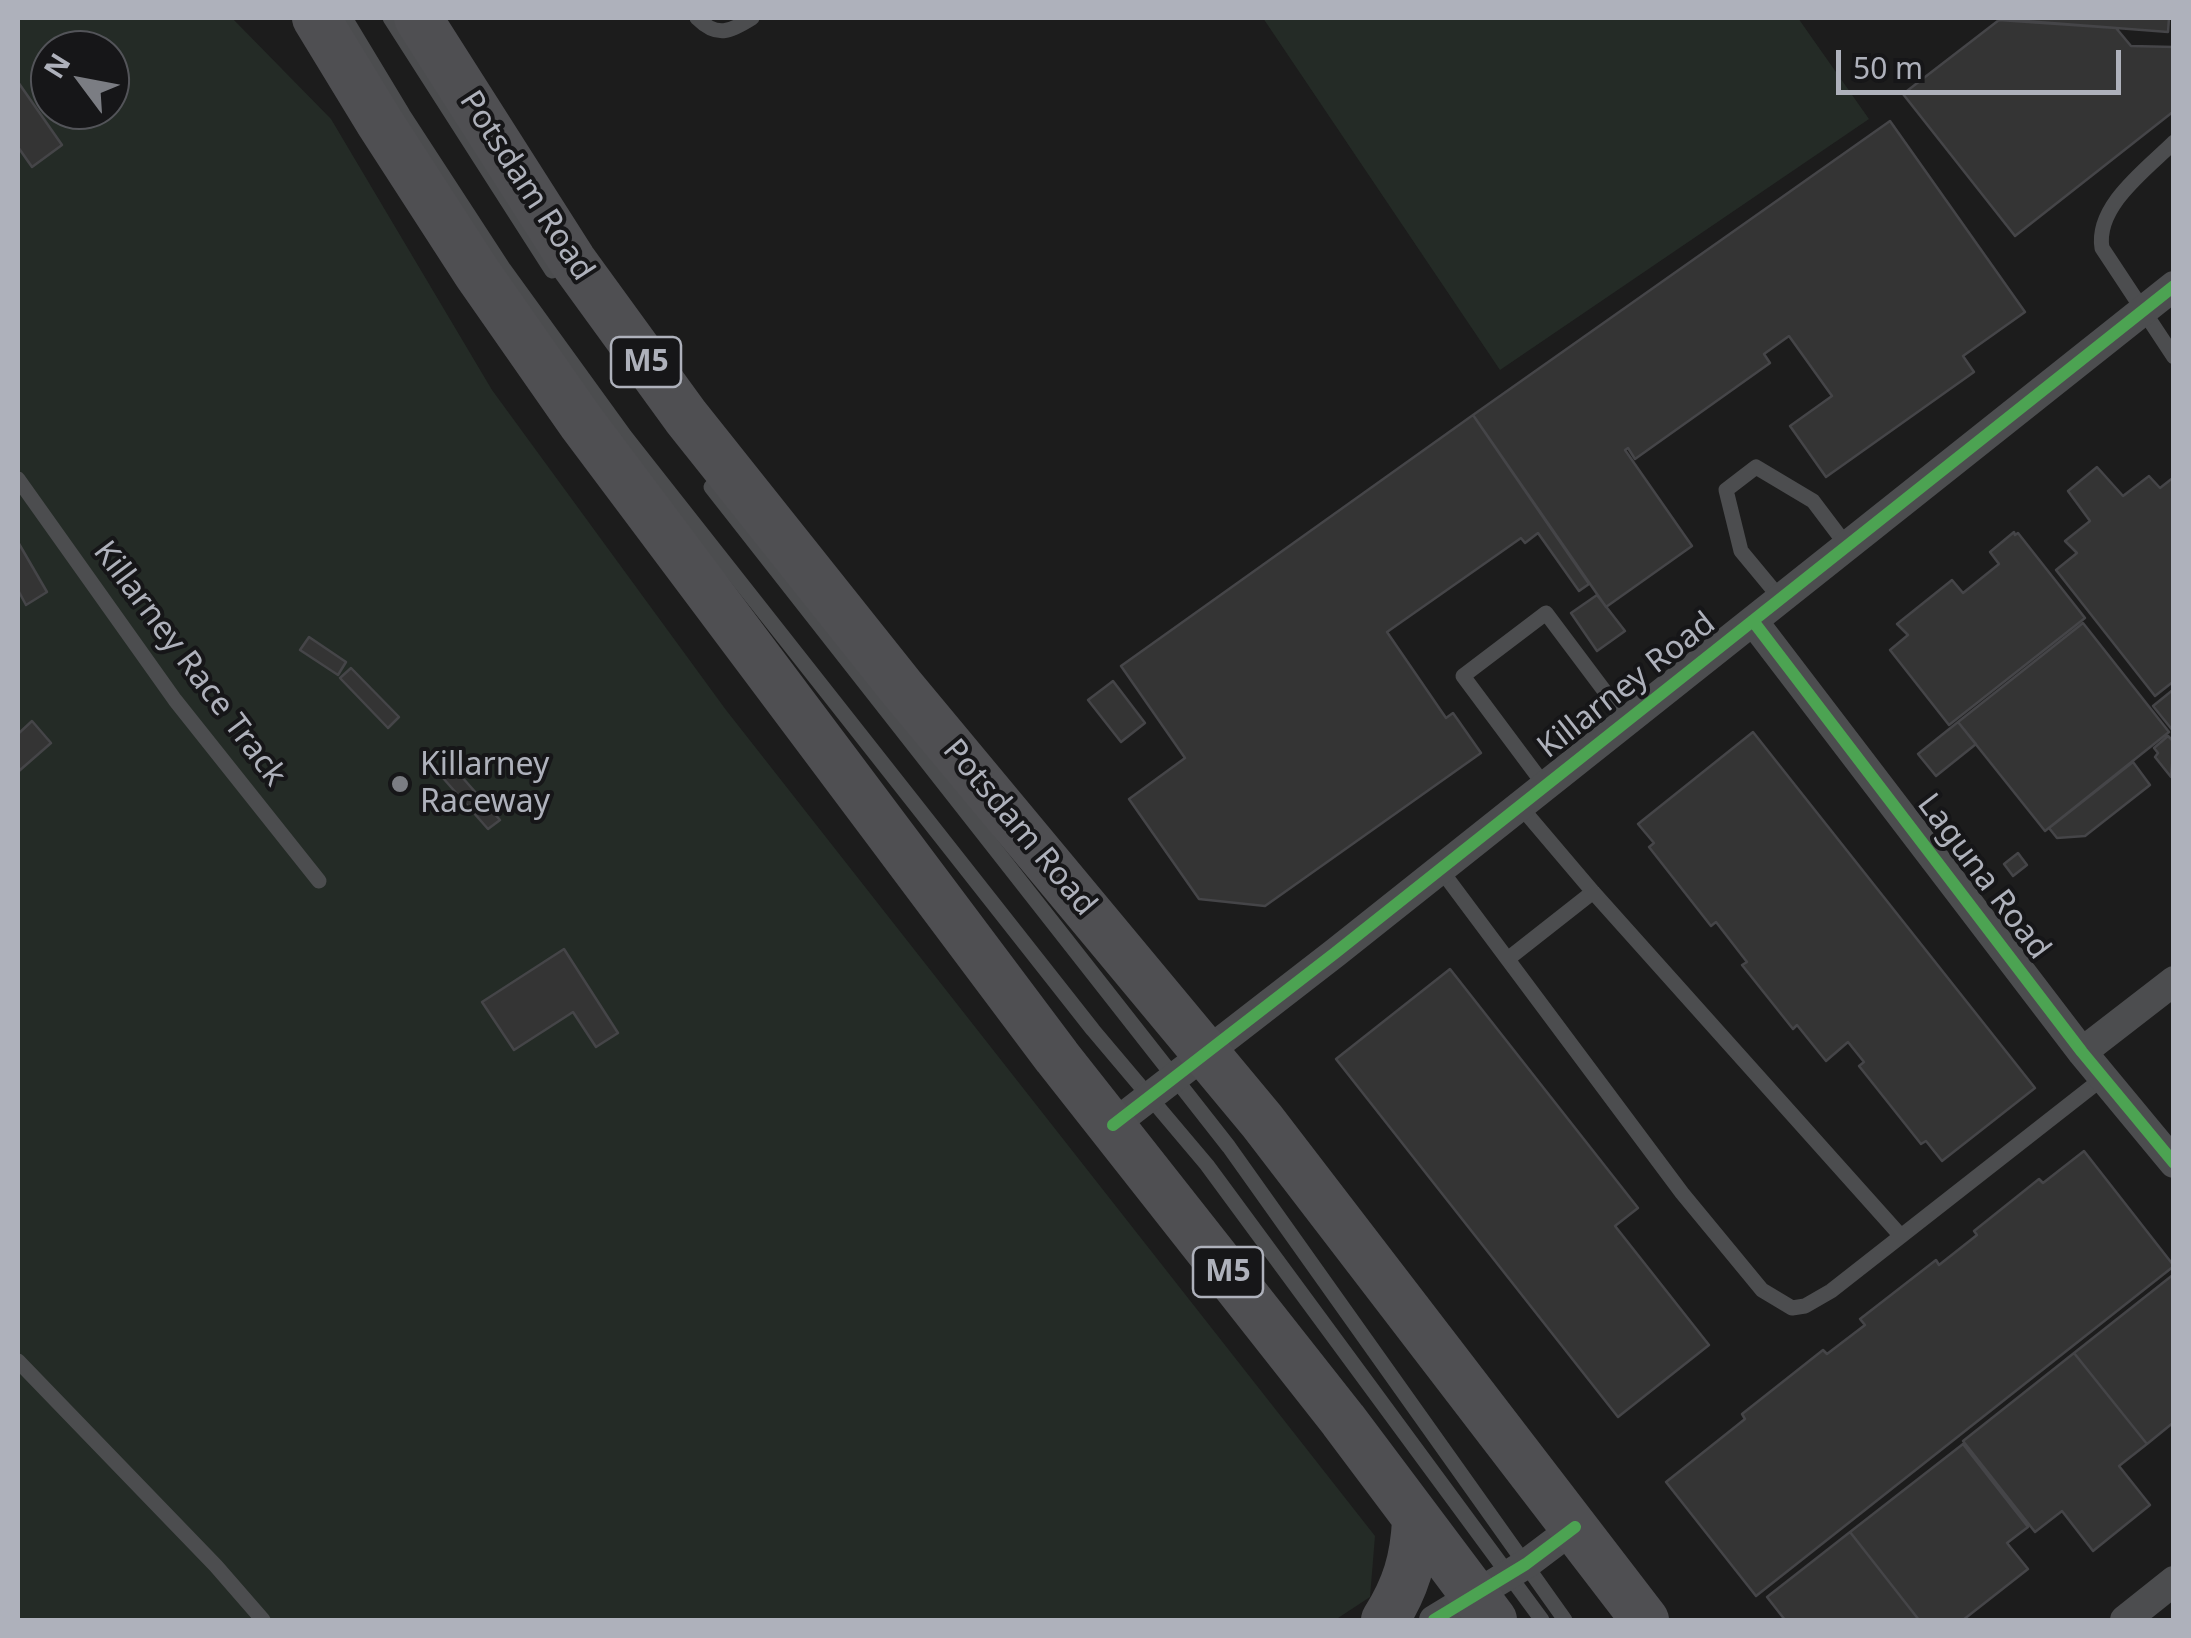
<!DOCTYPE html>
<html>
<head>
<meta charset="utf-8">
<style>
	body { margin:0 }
	#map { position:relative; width:2191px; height:1638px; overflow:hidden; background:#1c1c1c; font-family:"Noto Sans",sans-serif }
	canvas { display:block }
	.frame { position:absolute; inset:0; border:20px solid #aeb1bb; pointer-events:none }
	.north { position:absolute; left:30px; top:30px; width:100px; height:100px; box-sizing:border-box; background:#161618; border:2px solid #535459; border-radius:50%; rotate:302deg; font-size:28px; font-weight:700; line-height:40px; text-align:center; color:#aeb1bb }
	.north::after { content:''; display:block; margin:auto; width:35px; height:45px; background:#7b7d83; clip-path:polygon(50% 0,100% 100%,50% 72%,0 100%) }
	.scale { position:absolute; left:1836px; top:50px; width:285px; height:45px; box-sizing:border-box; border:5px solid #aeb1bb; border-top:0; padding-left:12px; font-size:30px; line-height:35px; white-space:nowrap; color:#aeb1bb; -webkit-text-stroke:8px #161618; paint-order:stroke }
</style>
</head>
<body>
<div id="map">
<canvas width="2191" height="1638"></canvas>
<div class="frame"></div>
<div class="north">N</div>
<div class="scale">50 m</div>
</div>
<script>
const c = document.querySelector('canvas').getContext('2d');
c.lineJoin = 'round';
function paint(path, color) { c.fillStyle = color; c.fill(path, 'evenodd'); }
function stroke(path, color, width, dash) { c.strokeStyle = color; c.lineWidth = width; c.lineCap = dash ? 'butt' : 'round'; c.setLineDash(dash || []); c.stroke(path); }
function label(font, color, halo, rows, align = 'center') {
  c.font = font + ' "Noto Sans",sans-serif'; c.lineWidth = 8; c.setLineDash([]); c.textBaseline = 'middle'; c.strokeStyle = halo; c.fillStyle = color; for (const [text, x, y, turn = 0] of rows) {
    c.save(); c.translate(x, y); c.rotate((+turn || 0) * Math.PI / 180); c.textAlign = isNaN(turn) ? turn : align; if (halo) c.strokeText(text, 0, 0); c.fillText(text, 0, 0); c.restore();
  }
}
const green = new Path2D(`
	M18,18H232L331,119L492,390L726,710L1375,1536L1370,1597L1335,1620H18ZM50,50H110V110H50Z
	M1263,18H1798L1869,119L1500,370Z`);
const building = new Path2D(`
	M1987,18H2169L2168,32Z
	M1999,20L2116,28L2131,46L2174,47V111L2015,236L1903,94Z
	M18,82L62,145L32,167L18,147Z
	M1890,121L2025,312L1963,356L1974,372L1826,477L1790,426L1832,396L1789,336L1764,354L1770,363L1635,459L1628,448L1625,450L1692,546L1606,607L1473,415Z
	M1473,415L1589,584L1579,591L1538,533L1525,543L1521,538L1387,632L1446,718L1453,713L1481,753L1265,906L1199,899L1129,799L1185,758L1121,666Z
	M2097,467L2123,496L2149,476L2160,488L2174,477V681L2155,696L2056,570L2077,553L2065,541L2090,521L2068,491Z
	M2014,532L2015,535L2018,533L2085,618L1949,725L1890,650L1908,635L1897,624L1952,580L1963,593L1999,564L1990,552Z
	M18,542L47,592L26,605L18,590Z
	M1597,595L1625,631L1597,651L1571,613Z
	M2083,623L2169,732L2045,831L1958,722Z
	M309,637L346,662L338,675L300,650Z
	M351,668L399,717L388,728L340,678Z
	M1113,681L1145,723L1121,742L1088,700Z
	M2174,689V732L2153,706Z
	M32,721L51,743L19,771L18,734Z
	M1958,722L1976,744L1936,776L1918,754Z
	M1753,732L2035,1088L1942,1161L1926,1141L1921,1144L1859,1066L1864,1062L1848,1042L1826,1061L1797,1025L1793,1029L1742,965L1747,962L1716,922L1711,926L1649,847L1654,843L1638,824Z
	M2168,736L2174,742L2171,777L2155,757L2158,753L2154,748Z
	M2133,762L2150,785L2085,836L2057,838L2049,828Z
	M454,768L500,820L488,829L443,778Z
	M2018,853L2027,865L2013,876L2004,864Z
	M564,949L618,1033L596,1047L573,1012L514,1050L482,1002Z
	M1450,969L1638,1208L1615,1226L1709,1345L1618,1417L1336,1059Z
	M2084,1151L2174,1266L1756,1596L1666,1482L1745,1419L1742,1414L1823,1350L1827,1354L1865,1325L1860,1319L1936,1260L1939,1265L1977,1235L1974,1231L2039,1179L2043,1183Z
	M2174,1274V1422L2147,1444L2074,1353Z
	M2074,1353L2147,1444L2119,1466L2150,1505L2093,1551L2062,1511L2035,1532L1963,1441Z
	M1963,1444L2028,1527L2007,1543L2028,1569L1963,1620H1919L1850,1532Z
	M1850,1532L1919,1620H1785L1767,1597Z`);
const service = new Path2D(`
	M345,18L403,114L504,269L625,436L1093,1030L1207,1165L1542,1620
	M390,18L552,271
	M697,18C717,38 730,32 752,18
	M2174,142C2147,169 2095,206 2102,248L2174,357
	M18,479L175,700L319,881
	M711,487L1229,1147L1565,1620
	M1780,598L1741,551L1726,490L1756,467L1813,501L1847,546
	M1545,786L1463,676L1546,613L1627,721
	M1520,806L1593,892L1900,1235
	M1441,870L1682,1193L1762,1290L1792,1308L1805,1306L1831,1291L2103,1078
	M1509,958L1593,892
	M18,1361L216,1566L263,1620`);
const minor = new Path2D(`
	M1753,621L2082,1052L2174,1163
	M2082,1052L2174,981
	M1113,1125L1335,953L2174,286
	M1434,1620L1526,1564L1575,1527
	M2125,1620L2174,1581`);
const primary = new Path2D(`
	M316,18L380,123L477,273L581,422L1057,1057L1343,1420L1493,1620
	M418,18L572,260L686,417L901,687L1262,1121L1645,1620
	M1385,1620C1406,1587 1414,1559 1416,1521`);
const cycleway = new Path2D(`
	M1753,621L2082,1052L2174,1163
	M1113,1125L1335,953L2174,286
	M1434,1620L1526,1564L1575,1527`);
const markers = [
	[400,784,10,"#7b7d83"]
];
const shields = [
	[646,362,70],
	[1228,1272,70]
];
const shieldNames = [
	["M5",646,362],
	["M5",1228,1272]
];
const streetNames = [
	["Potsdam Road",526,186,57],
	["Killarney Race Track",189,664,53],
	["Killarney Road",1627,686,-38],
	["Potsdam Road",1019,828,50],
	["Laguna Road",1983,877,53]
];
const poiNames = [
	["Killarney",420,766],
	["Raceway",420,803]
];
paint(green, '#242b26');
paint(building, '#343434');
stroke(building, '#454548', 2.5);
stroke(service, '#4c4d4f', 15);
stroke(minor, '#4c4d4f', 30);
stroke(primary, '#4f4f52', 48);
stroke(cycleway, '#4ca352', 12);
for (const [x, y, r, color] of markers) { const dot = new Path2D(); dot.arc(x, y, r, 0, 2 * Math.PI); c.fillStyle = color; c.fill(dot); stroke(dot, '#161618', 4); }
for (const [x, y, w] of shields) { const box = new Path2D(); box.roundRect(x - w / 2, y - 25, w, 50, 8); c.fillStyle = '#161618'; c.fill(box); stroke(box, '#aeb1bb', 2.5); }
label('bold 30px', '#aeb1bb', null, shieldNames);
label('32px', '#aeb1bb', '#161618', streetNames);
label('32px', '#aeb1bb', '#161618', poiNames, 'left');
</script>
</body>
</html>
